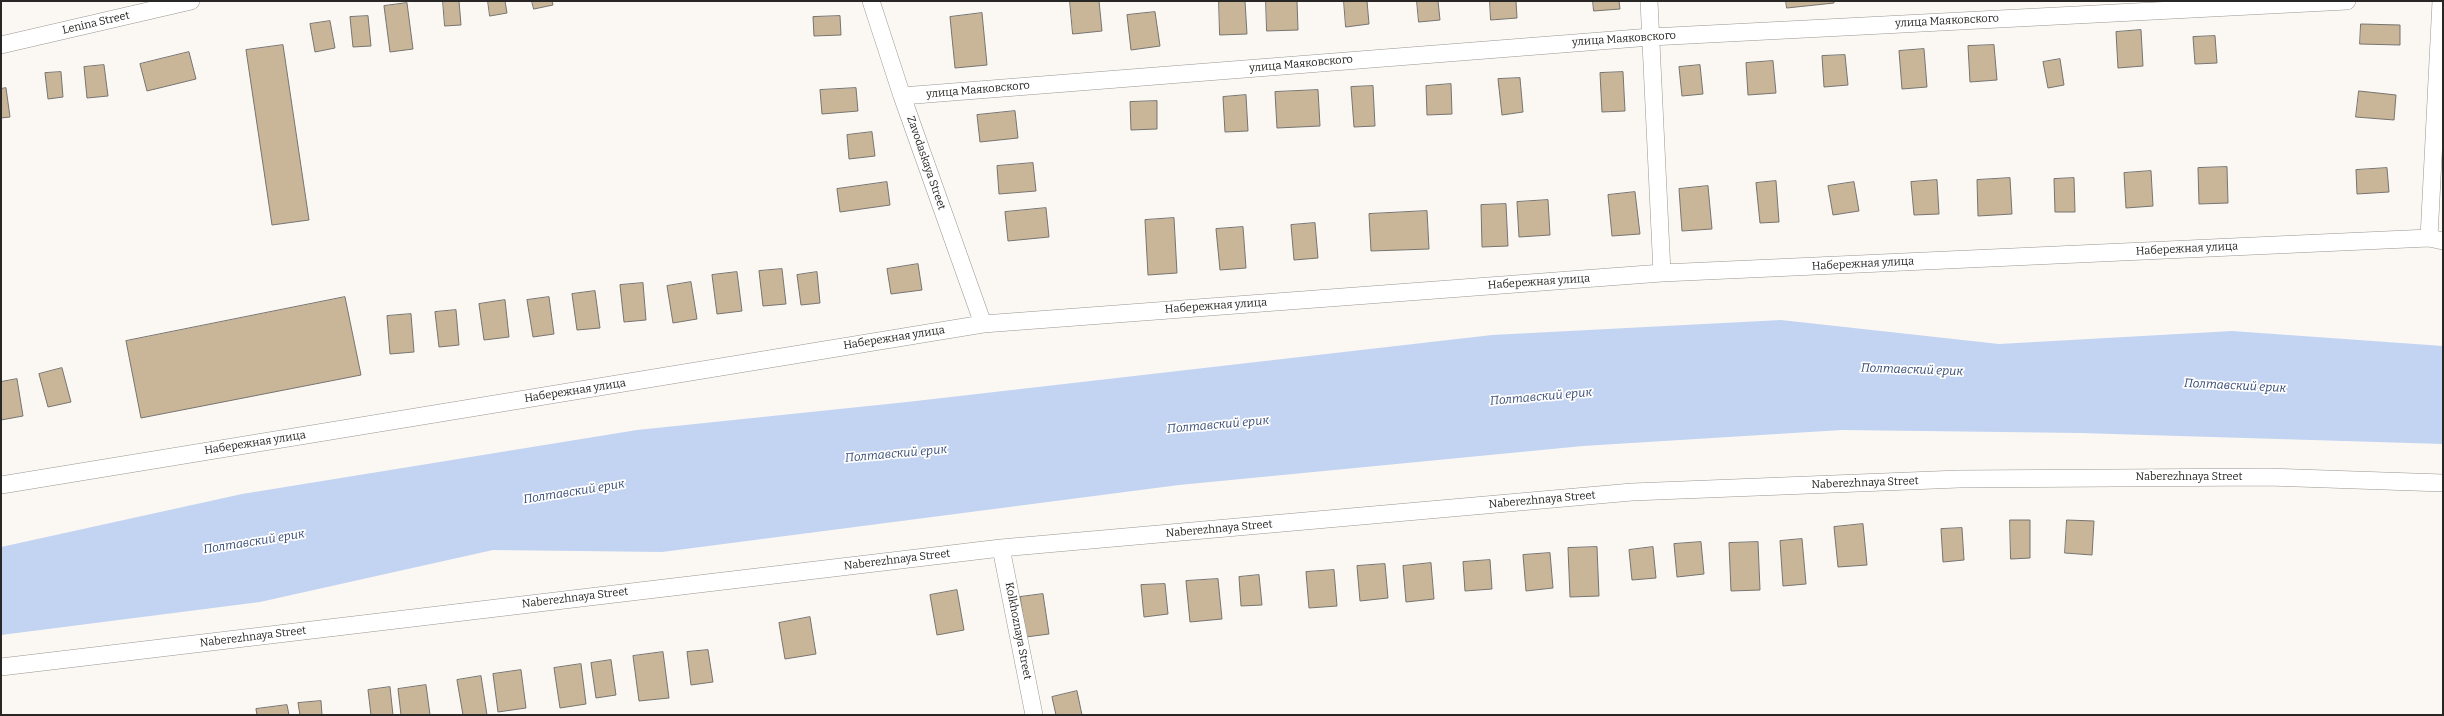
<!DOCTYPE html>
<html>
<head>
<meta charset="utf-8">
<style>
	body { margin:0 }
	#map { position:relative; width:2444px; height:716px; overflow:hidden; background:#fbf8f3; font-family:Bitter,serif }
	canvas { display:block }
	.frame { position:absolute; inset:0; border:2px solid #282725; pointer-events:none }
</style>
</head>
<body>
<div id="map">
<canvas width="2444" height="716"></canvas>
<div class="frame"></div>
</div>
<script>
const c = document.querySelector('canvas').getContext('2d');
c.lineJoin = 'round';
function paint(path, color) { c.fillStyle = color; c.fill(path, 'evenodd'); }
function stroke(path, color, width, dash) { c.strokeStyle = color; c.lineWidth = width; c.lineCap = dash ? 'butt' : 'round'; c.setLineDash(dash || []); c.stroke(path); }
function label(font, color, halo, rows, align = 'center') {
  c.font = font + ' Bitter,serif'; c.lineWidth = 3.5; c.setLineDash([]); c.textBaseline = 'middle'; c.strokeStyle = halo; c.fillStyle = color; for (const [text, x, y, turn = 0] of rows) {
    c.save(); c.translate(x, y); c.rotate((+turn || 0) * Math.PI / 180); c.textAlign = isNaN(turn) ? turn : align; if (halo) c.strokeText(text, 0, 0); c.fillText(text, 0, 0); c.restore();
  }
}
const water = new Path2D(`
	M1781,320L1999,344L2232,331L2443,346V444L2080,433L1842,430L1583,446L1179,485L662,552L493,550L260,602L1,635V547L242,494L637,430L907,402L1492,335Z`);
const building = new Path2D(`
	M443,1H459L461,25L445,26Z
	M488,1H505L507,13L490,16Z
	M532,1H552L553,5L534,9Z
	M1070,1H1099L1102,31L1073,34Z
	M1219,1H1245L1247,34L1220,35Z
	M1266,1H1297L1298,30L1267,31Z
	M1344,1H1367L1369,24L1346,27Z
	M1417,1H1438L1440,20L1419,22Z
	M1490,1H1516L1517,18L1491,20Z
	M1593,1H1619L1620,9L1594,11Z
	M1786,1H1834V3L1787,8Z
	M407,3L413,49L390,52L384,6Z
	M1155,12L1160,46L1131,50L1127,15Z
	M982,13L987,65L955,68L950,17Z
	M368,16L371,46L353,47L350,17Z
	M840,16L841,35L814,36L813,17Z
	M330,21L335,48L315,52L310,24Z
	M2361,24L2400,25V45L2360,44Z
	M2141,30L2143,66L2118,68L2116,32Z
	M2215,36L2217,63L2195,64L2193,37Z
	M283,45L309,220L272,225L246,50Z
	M1994,45L1997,80L1970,82L1968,46Z
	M1924,49L1927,87L1902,89L1899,51Z
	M189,52L196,79L147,91L140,64Z
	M1845,55L1848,85L1824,87L1822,56Z
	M2060,59L2064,85L2048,88L2043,62Z
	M1773,61L1776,93L1748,95L1746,63Z
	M104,65L108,96L87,98L84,67Z
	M1700,65L1703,94L1682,96L1679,67Z
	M61,72L63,97L48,99L45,73Z
	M1623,72L1625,111L1602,112L1600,73Z
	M1520,78L1523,112L1502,115L1498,79Z
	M1451,84L1452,114L1427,115L1426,86Z
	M1373,86L1375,126L1354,127L1351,87Z
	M6,88L10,117L1,118V89Z
	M856,88L858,111L822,114L820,90Z
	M1318,90L1320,126L1277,128L1275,92Z
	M2359,91L2396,95L2394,120L2356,117Z
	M1246,95L1248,131L1225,132L1223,97Z
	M1157,101V129L1131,130L1130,102Z
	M1015,111L1018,138L980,142L977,115Z
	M872,132L875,156L849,159L847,135Z
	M1033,163L1036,191L999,194L997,166Z
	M2227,167L2228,203L2199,204L2198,168Z
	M2387,168L2389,192L2357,194L2356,170Z
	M2151,171L2153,206L2126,208L2124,173Z
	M2010,178L2012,214L1978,216L1977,180Z
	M2074,178L2075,212H2055L2054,179Z
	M1937,180L1939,214L1914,215L1911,182Z
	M1776,181L1779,222L1760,223L1756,183Z
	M887,182L890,205L840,212L837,189Z
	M1854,182L1859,211L1833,215L1828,186Z
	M1708,186L1712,229L1682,231L1679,189Z
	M1635,192L1640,234L1612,236L1608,195Z
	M1548,200L1550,235L1519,237L1517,202Z
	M1506,204L1508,246L1482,247L1481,205Z
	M1046,208L1049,237L1008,241L1005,212Z
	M1427,211L1429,249L1371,251L1369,214Z
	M1174,218L1177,273L1148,275L1145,220Z
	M1315,223L1318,258L1294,260L1291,225Z
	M1243,227L1246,268L1220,270L1216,229Z
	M918,264L922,290L891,294L887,269Z
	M782,269L786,304L763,306L759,271Z
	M737,272L742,311L717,314L712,275Z
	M817,272L820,303L801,305L797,275Z
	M691,282L697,319L673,323L667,286Z
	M643,283L646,320L624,322L620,285Z
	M595,291L600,328L577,330L572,294Z
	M345,297L361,375L141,418L126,341Z
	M549,297L554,334L533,337L527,300Z
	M505,300L509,337L484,340L479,304Z
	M456,310L459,345L439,347L435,312Z
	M411,314L414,352L390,354L387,316Z
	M62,368L71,402L48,407L39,374Z
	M17,379L23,416L1,420V382Z
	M2010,520H2030V558L2011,559Z
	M2067,520L2094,521L2092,555L2065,553Z
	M1863,524L1867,565L1838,567L1834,527Z
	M1962,528L1964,560L1943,562L1941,529Z
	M1802,539L1806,584L1783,586L1780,541Z
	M1701,542L1704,574L1677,577L1674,544Z
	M1758,542L1760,590L1731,591L1729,543Z
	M1597,547L1599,596L1570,597L1568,548Z
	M1653,547L1656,578L1632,580L1629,550Z
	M1550,553L1553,588L1526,591L1523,555Z
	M1490,560L1492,589L1465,591L1463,562Z
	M1431,563L1434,599L1406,602L1403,566Z
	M1385,564L1388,598L1360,601L1357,566Z
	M1334,570L1337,606L1309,608L1306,572Z
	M1259,575L1262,605L1241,606L1239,577Z
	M1218,579L1222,619L1190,622L1186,581Z
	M1165,584L1168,614L1144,617L1141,585Z
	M957,590L964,630L937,635L930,595Z
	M1043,594L1049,634L1026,637L1020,597Z
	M810,617L816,654L785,659L779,623Z
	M708,650L713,682L691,685L687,652Z
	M663,652L669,698L639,701L633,656Z
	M611,660L616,695L596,698L591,663Z
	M581,664L586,704L560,708L554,668Z
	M521,670L526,708L498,712L493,674Z
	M481,676L487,715H463L457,680Z
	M426,685L430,715H401L398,689Z
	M390,687L393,715H371L368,690Z
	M1077,691L1082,715H1056L1052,697Z
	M321,701L322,715H300L298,703Z
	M287,705L289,715H257L256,709Z`);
const minor = new Path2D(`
	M871,1L902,96L983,324
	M1649,1L1662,273
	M1,45L191,1
	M902,96L1651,37L2347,1
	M2429,238L2441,1
	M1,485L983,324L1662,273L2429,238L2443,241
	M1001,548L1034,715
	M1,667L1001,548L1632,492L1959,479L2268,477L2443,483`);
const streetNames = [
	["улица Маяковского",1947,21,-3],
	["Lenina Street",96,23,-13],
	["улица Маяковского",1624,39,-4],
	["улица Маяковского",1301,64,-5],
	["улица Маяковского",978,90,-5],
	["Zavodaskaya Street",926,163,71],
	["Набережная улица",2187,249,-3],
	["Набережная улица",1863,264,-3],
	["Набережная улица",1539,282,-4],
	["Набережная улица",1216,306,-4],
	["Набережная улица",894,338,-9],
	["Набережная улица",575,391,-9],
	["Набережная улица",255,443,-9],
	["Naberezhnaya Street",2189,477],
	["Naberezhnaya Street",1865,483,-2],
	["Naberezhnaya Street",1542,500,-5],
	["Naberezhnaya Street",1219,529,-5],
	["Naberezhnaya Street",897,560,-7],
	["Naberezhnaya Street",575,598,-7],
	["Kolkhoznaya Street",1018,631,79],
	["Naberezhnaya Street",253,637,-7]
];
const waterNames = [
	["Полтавский ерик",1912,370,2],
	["Полтавский ерик",2235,386,3],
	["Полтавский ерик",1541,397,-5],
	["Полтавский ерик",1218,425,-5],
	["Полтавский ерик",896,454,-5],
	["Полтавский ерик",574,492,-9],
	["Полтавский ерик",254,542,-9]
];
paint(water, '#c3d4f2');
paint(building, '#c9b598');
stroke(building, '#777470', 1);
stroke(minor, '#999691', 18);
stroke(minor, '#fff', 17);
label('11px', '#282725', '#fff', streetNames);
label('italic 12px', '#364b75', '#fff', waterNames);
</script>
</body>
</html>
